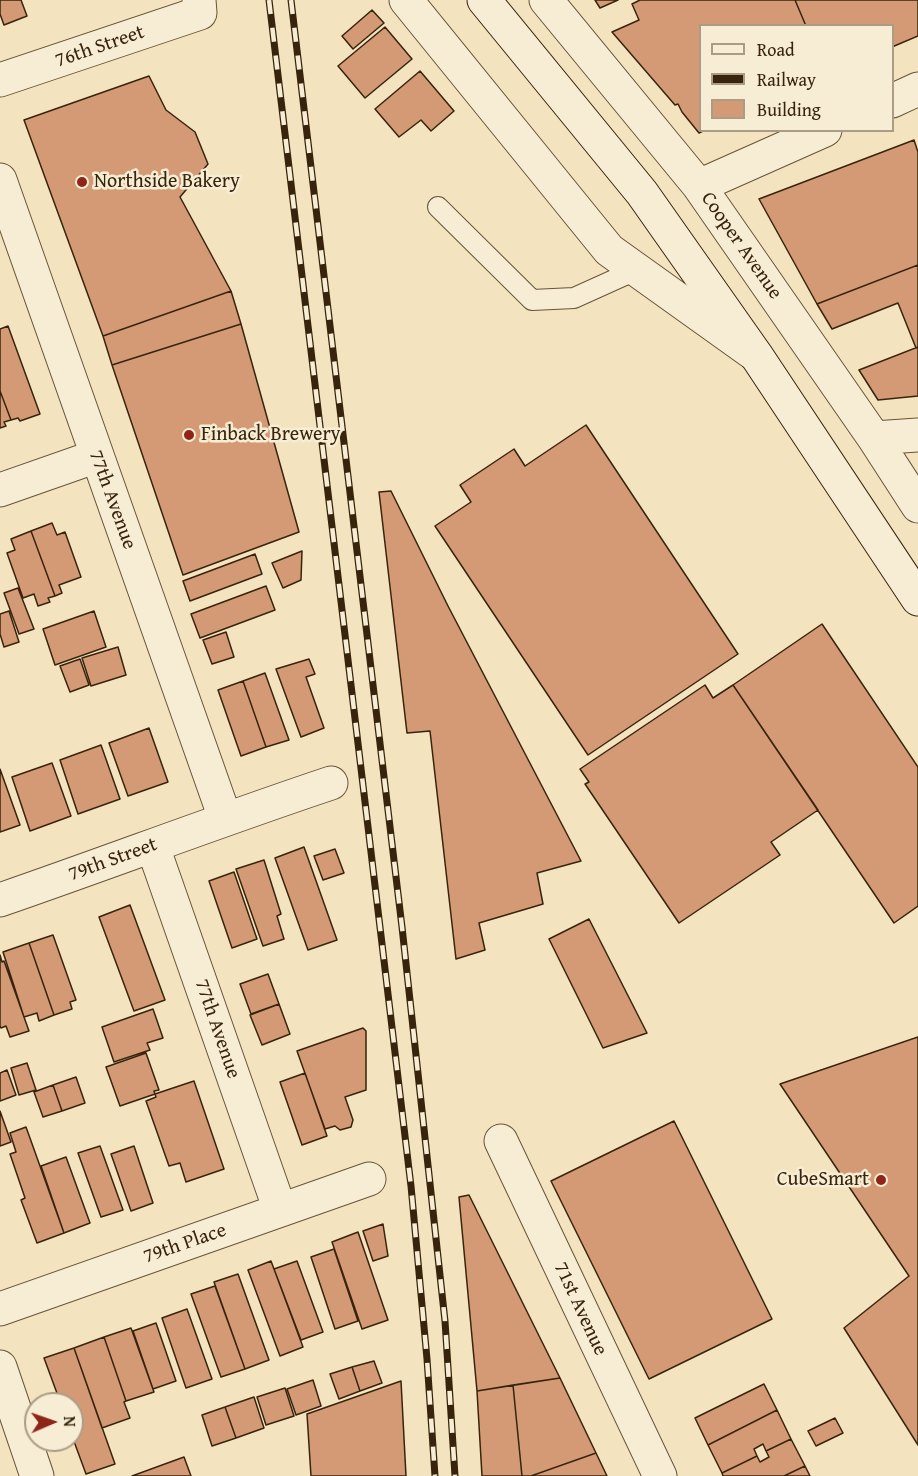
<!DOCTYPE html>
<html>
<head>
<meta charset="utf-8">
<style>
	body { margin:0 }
	#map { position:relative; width:918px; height:1476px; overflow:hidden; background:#f3e4bf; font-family:"Gentium Book Plus",serif }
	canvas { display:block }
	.legend { position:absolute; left:699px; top:24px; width:195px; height:108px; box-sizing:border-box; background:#f7edd5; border:2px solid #ab9d85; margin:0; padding:8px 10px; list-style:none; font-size:18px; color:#38240c }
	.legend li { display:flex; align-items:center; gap:12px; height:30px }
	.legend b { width:30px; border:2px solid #ab9d85 }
	.north { position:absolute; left:24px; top:1392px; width:60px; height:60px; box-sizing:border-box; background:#f7edd5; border:2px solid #ab9d85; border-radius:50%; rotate:88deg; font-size:16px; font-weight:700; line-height:24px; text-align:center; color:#38240c }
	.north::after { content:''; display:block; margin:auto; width:21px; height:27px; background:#8f2418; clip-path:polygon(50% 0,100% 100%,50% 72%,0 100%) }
</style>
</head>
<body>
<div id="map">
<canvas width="918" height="1476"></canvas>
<ul class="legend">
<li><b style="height:8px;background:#f7edd5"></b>Road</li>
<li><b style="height:8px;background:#38240c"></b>Railway</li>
<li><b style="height:16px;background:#d49a76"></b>Building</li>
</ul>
<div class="north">N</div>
</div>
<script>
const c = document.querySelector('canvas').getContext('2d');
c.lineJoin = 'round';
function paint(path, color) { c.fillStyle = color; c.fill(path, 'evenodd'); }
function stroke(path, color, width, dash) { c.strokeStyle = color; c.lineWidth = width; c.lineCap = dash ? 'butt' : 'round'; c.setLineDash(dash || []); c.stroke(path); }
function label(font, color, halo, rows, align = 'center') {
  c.font = font + ' "Gentium Book Plus",serif'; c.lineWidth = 5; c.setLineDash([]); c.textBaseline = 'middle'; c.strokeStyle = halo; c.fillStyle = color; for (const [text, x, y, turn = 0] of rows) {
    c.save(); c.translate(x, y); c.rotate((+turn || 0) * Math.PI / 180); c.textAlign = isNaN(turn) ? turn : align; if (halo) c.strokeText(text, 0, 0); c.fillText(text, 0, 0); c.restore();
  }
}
const building = new Path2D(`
	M0,0H21L27,16L4,25L0,14Z
	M595,0H618L600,8Z
	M640,0H795L806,26H700V130H705L699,133L682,112L678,104L675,105L612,32L639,20L632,4Z
	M795,0H918V36L892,47V26H806Z
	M372,10L384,23L353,49L342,36Z
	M385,27L412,59L365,98L338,66Z
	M420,71L454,111L431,131L421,120L399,137L375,109Z
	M149,76L166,110L195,132L208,164L180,197L231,291L103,336L24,120Z
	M914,140L918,152V265L817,304L759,199Z
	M918,265V347L916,348L898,303L832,329L817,304Z
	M231,291L241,324L112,365L103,336Z
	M241,324L299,532L183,575L112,365Z
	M8,326L40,414L20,421L18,418L11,420L0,391V329Z
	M918,347V396L878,400L859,370Z
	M0,391L11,420L4,422L6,426L0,428Z
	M586,425L738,654L588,755L435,526L471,502L460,485L514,449L525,466Z
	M391,491L448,606L581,861L537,873L543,904L479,923L485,950L456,959L430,731L407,733L379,492Z
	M52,523L57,535L65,532L81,577L59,585L62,593L55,596L31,531Z
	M31,531L55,596L48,598L50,602L38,606L34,594L23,598L7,553L15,550L11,539Z
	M302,551L301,580L283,588L272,563Z
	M255,554L262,574L190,601L183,581Z
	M266,586L275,610L200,638L191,614Z
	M18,588L34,629L19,634L4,593Z
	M9,611L19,642L4,647L0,634V614Z
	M94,611L106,647L55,665L43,629Z
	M822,624L918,767V906L894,923L733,685Z
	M226,632L234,657L212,664L203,640Z
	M118,647L126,675L91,686L82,658Z
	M80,659L89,685L70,692L60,666Z
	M309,659L315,674L306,677L324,728L301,737L276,669Z
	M265,673L289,740L266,747L243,681Z
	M243,681L266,747L241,756L218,690Z
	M705,685L713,698L733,685L818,810L771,842L780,855L679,923L585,784L589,782L580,769Z
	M149,728L168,782L128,796L109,743Z
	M101,745L120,799L78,814L60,760Z
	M52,763L71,816L30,831L12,777Z
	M0,769L20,825L0,832Z
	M304,847L337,940L308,950L275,858Z
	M335,849L344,873L323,880L314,856Z
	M264,860L281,914L277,916L284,939L263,946L236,869Z
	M234,872L257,939L232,948L209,881Z
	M130,905L165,1000L134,1011L99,917Z
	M589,919L647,1033L603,1048L549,939Z
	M53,935L76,1000L70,1002L72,1009L54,1015L29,943Z
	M29,943L54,1015L39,1021L37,1013L24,1017L3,952Z
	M0,955L2,962L4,961L29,1031L10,1037L6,1026L1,1028L0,1026Z
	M268,974L279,1004L251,1014L240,984Z
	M279,1004L290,1034L262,1045L250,1015Z
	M153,1009L163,1038L147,1043L150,1050L114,1062L102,1027Z
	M363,1028L366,1031V1090L345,1097L353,1120L351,1127L340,1130L335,1126L325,1129L297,1051Z
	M918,1037V1445L844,1328L909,1276L780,1084Z
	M146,1053L159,1090L154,1091L155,1094L120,1106L106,1067Z
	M27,1063L36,1090L19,1095L11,1068Z
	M7,1070L16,1095L0,1101V1073Z
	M305,1073L327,1136L302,1145L280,1082Z
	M76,1077L85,1103L62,1111L53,1085Z
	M194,1081L224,1169L186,1182L180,1163L169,1166L146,1101L156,1097L155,1094Z
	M53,1085L62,1111L43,1117L34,1092Z
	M0,1111L11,1142L0,1146Z
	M674,1121L772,1319L649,1379L551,1181Z
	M26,1127L64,1233L37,1243L21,1200L25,1198L10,1154L16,1152L10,1133Z
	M100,1146L123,1210L101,1217L78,1153Z
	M134,1146L153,1203L131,1211L111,1154Z
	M66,1157L90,1223L64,1233L41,1166Z
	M469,1195L560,1378L477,1391L459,1197Z
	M383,1224L388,1256L373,1261L363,1231Z
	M358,1232L388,1320L362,1329L332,1242Z
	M334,1249L358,1321L335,1329L311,1257Z
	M271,1261L303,1347L280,1356L248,1270Z
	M297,1261L323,1332L301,1340L274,1269Z
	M238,1274L269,1360L245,1369L214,1282Z
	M215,1286L245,1369L221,1377L191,1294Z
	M187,1309L212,1379L186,1388L162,1318Z
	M156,1323L176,1381L153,1389L133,1331Z
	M131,1328L154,1392L126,1401L104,1337Z
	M104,1337L126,1401L124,1402L130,1418L102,1428L74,1348Z
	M74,1348L115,1464L86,1474L72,1436V1404H61L44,1358Z
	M374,1361L382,1383L360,1391L352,1367Z
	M352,1367L360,1391L339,1399L330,1374Z
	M560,1378L596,1453L531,1476H522L513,1385Z
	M313,1380L321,1406L296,1415L287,1389Z
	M401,1381L406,1476H311L307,1414Z
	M764,1384L777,1410L708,1445L695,1418Z
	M513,1385L522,1476H482L477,1391Z
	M285,1388L294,1416L266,1425L257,1397Z
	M254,1397L264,1428L236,1438L225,1407Z
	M225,1407L236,1438L212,1446L202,1415Z
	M777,1410L791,1439L766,1451L763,1444L754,1449L757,1456L722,1473L708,1445Z
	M835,1418L843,1433L816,1446L808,1431Z
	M791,1439L805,1466L784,1476H723L722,1473L757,1456L760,1462L769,1457L766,1451Z
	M596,1453L607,1476H531Z
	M184,1457L191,1476H132Z
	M805,1466L810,1476H784Z`);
const lane = new Path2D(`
	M438,207L532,300L574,298L636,270`);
const street = new Path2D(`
	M406,0L609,250L753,353
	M546,0L699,186L874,438L918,506
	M0,80L200,13L199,0
	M892,101L918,89
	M0,180L225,818
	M699,186L825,130
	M874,438L918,435
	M0,490L97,456
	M153,847L280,1210
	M0,900C110,862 220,820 331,783
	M501,1141L660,1476
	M0,1309L369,1179
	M0,1367L37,1476`);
const secondary = new Path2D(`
	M484,0L642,193L756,355L918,599`);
const rail = new Path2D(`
	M269,0L411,1186L427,1359L435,1476
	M291,0L402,927L445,1321L455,1476`);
const markers = [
	[82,182,6,"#8f2418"],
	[189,435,6,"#8f2418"],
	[881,1180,6,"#8f2418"]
];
const streetNames = [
	["76th Street",100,47,-19],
	["Cooper Avenue",741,246,55],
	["77th Avenue",112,500,70],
	["79th Street",113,860,-20],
	["77th Avenue",217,1029,71],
	["79th Place",185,1244,-19],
	["71st Avenue",580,1309,65]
];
const poiNames = [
	["Northside Bakery",94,182],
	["Finback Brewery",201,435],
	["CubeSmart",869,1180,"right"]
];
paint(building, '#d49a76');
stroke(building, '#38240c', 1.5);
stroke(lane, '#675439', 22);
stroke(street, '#675439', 35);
stroke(secondary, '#38240c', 35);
stroke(lane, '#f7edd5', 20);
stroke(street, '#f7edd5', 33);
stroke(secondary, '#f7edd5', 33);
stroke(rail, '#38240c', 7);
stroke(rail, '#f7edd5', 4.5, [14]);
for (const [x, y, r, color] of markers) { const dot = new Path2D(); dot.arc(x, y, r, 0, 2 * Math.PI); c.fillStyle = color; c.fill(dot); stroke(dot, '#f7edd5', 2); }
label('20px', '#38240c', '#f7edd5', streetNames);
label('20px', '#38240c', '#f7edd5', poiNames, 'left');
</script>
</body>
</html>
